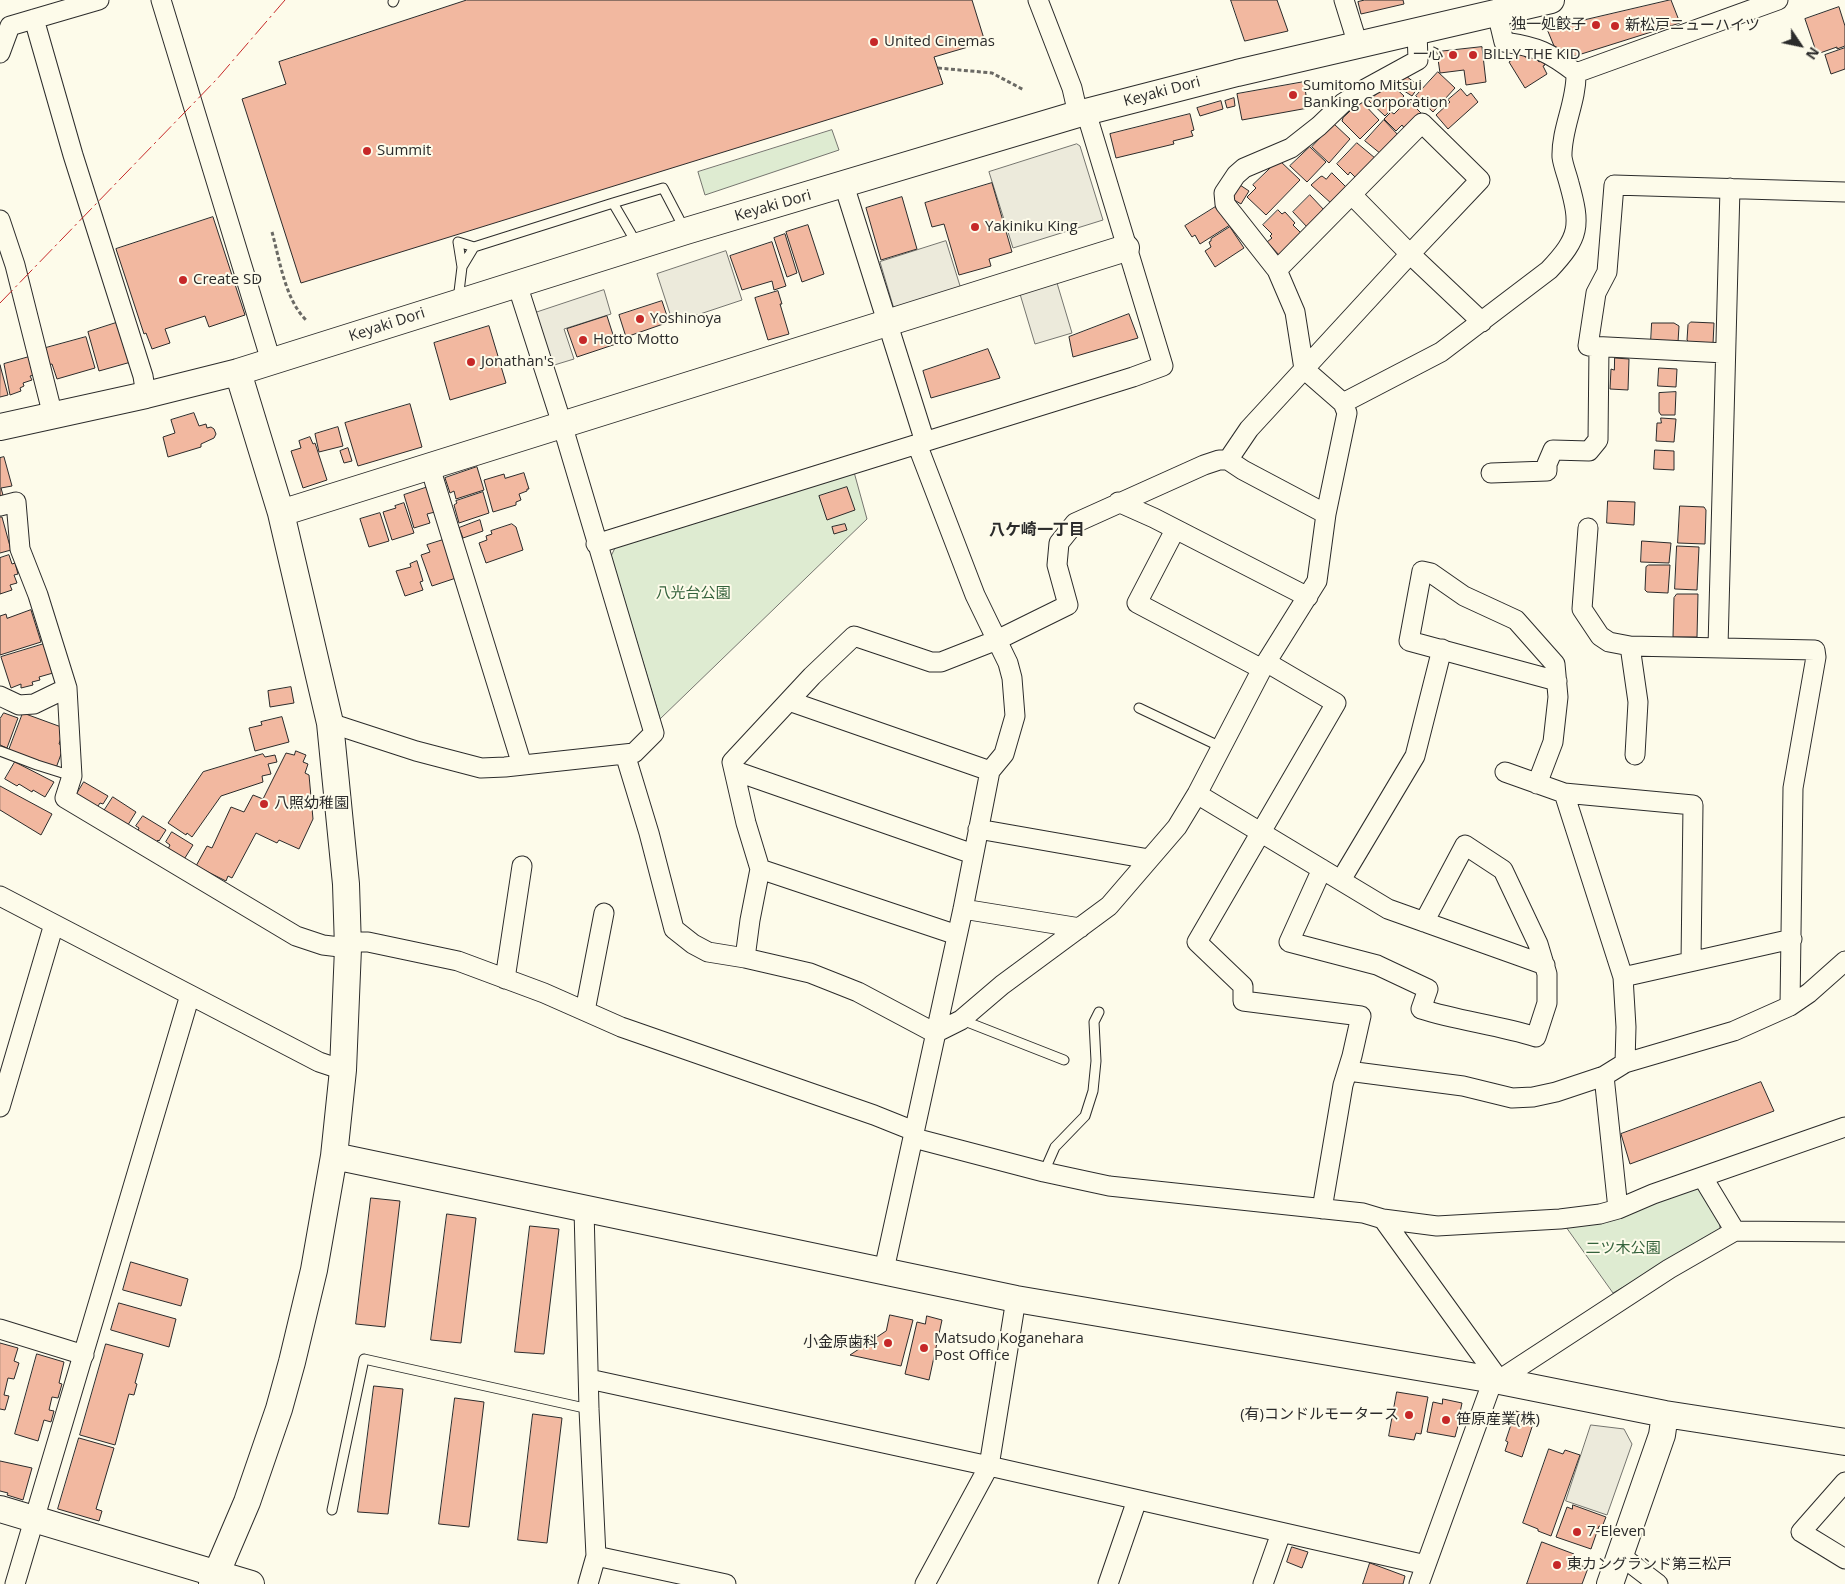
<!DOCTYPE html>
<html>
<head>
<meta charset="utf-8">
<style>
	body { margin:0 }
	#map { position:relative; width:1845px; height:1584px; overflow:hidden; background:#fdfbea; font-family:"Open Sans",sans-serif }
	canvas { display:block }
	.north { position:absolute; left:1775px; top:20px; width:50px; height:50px; -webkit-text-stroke:4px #fdfbea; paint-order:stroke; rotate:124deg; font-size:14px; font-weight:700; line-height:20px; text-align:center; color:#2b2b2b }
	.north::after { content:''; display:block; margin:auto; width:18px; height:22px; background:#2b2b2b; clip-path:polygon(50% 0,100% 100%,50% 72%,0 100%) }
</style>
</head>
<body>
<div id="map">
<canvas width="1845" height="1584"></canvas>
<div class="north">N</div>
</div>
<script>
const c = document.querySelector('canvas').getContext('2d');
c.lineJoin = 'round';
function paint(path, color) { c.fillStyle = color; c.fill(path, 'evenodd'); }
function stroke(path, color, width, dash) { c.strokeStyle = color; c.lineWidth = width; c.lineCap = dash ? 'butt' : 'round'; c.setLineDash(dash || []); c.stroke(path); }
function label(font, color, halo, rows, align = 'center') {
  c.font = font + ' "Open Sans","Noto Sans JP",sans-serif'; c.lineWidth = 4; c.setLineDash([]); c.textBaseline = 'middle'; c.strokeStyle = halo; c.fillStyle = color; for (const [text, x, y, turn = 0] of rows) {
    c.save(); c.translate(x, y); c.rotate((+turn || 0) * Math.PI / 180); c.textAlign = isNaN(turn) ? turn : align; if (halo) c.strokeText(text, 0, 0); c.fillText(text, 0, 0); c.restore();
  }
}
const green = new Path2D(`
	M832,130L839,150L705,195L698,172Z
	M854,472L867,519L660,719L611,556L615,548Z
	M1697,1187L1719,1205L1720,1232L1613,1293L1566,1227Z`);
const parking = new Path2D(`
	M1077,144L1080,146L1103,220L1013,248L989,172Z
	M946,241L961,289L894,309L880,262Z
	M726,251L742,300L673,323L657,274Z
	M1057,283L1072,333L1035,344L1020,294Z
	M604,290L611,314L564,329L574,359L551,366L535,313Z
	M1591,1425L1624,1429L1632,1444L1607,1515L1566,1501Z`);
const building = new Path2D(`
	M467,0H972L985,42L934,57L943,84L301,283L242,99L286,84L279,62Z
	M1231,0H1277L1288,31L1245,41Z
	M1365,0H1403L1404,4L1361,14L1358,2Z
	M1671,0L1680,23L1575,56L1554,46L1547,29Z
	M1839,7L1845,26V46L1837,49V47L1817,54L1805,19Z
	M1482,47L1486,82L1466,85L1464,70L1440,73L1437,52Z
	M1845,48V69L1831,74L1825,55Z
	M1532,52L1539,62L1542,60L1545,65L1543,66L1547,74L1525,88L1509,62L1522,53L1525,57Z
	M1438,72L1455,88L1433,112L1416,96Z
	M1406,76L1419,86L1412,96L1398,87Z
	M1304,82L1308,108L1242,120L1237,94Z
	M1390,83L1404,96L1385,116L1369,101Z
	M1461,89L1467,96L1471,93L1478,102L1448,129L1436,115L1450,102L1448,100Z
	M1234,98L1235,106L1227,108L1225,101Z
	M1221,101L1223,109L1200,116L1197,108Z
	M1361,101L1379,120L1360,139L1342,121L1343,118Z
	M1409,101L1422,114L1405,129L1402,125L1396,131L1384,119L1391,112L1394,114L1401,107L1403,108Z
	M1190,114L1194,130L1191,131L1193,136L1173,141L1174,144L1116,158L1110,134Z
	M1384,120L1399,136L1381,154L1365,141Z
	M1334,124L1350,139L1329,163L1312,147Z
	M1357,143L1375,158L1355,177L1350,172L1348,175L1337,164Z
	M1310,147L1326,162L1307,182L1290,166Z
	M1279,160L1300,180L1266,215L1247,197L1256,188L1253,185Z
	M1332,173L1347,188L1332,204L1311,185L1320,177L1322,176L1326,179Z
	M992,183L1012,252L989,259L991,266L959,275L944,224L932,227L925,203Z
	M1240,185L1249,191L1241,204L1231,198Z
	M1310,195L1325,211L1308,228L1293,212Z
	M902,197L917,249L881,260L866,208Z
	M1217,206L1230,225L1200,244L1195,235L1192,237L1185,226Z
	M1278,210L1282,214L1285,212L1295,223L1293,225L1302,234L1280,256L1267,242L1272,238L1270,236L1272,234L1263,225Z
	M213,217L245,315L209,327L205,316L165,329L170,343L152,349L146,333L144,334L116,249Z
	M808,225L824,274L802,282L786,232Z
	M1230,227L1244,248L1215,267L1205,251L1211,247L1209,242L1211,241V239Z
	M785,234L797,273L787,277L774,238Z
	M772,242L786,286L774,290L772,281L742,290L730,256Z
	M778,291L782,304H780L789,334L768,340L755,298Z
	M662,301L669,322L626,337L619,315Z
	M1129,314L1138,338L1073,357L1069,337Z
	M607,316L616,344L577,357L567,329Z
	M119,322L131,362L99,371L88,332Z
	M1691,322L1714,323L1713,344L1690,343L1687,340L1688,325Z
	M1652,323H1674L1679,326L1678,342H1651Z
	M489,326L506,383L450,400L434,343Z
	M86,337L95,368L57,379L52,364L47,365L42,349Z
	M988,349L1000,378L931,398L923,371Z
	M29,357L34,375L30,376L32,380L23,383L24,386L20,388L21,391L10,395L4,364Z
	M1615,358L1629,359L1628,390L1610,389L1611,369L1614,370Z
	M0,365L8,395L0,397Z
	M1659,368L1677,369L1676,387L1658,386Z
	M1676,392L1675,415H1661L1659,412V393Z
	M410,404L422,447L358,466L345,423Z
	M194,413L199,426L206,424L207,428L211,427L214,429L216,434L214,438L201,444V447L168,457L163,437L175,433L171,420Z
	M1661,418L1676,419L1674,442L1656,441L1657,423H1661Z
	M338,427L343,446L319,452L315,434Z
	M310,437L313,444L315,443L327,480L303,488L291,451L301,448L299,441Z
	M348,448L352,461L344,463L340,451Z
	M1655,450L1674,451V470L1654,469Z
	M4,457L12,486L1,488L3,495L0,496V458Z
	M477,467L484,490L456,499L454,491L450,493L445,478Z
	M524,473L529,489H527V491L519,494L521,500L516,502V505L493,512L484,480L504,474L505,478Z
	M428,487L435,512L427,514L430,523L414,528L404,495Z
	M847,487L855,510L827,520L819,496Z
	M483,492L489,513L459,523L454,505L457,503L456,501Z
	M1608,501L1635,502L1634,525L1607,523Z
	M404,503L414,533L392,540L383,512L396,508L395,506Z
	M1680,506L1704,507L1706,510L1705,544L1678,543Z
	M380,513L389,541L369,547L360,519Z
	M0,517H2L11,550L0,553Z
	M480,520L483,531L463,538L459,528Z
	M512,524L516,527L523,550L486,563L479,543L487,540L486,536L492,534L491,531Z
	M845,524L847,530L834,534L832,527Z
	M443,540L456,578L432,586L421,555L430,552L427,545Z
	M1642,541L1671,543L1669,563L1641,562Z
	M1677,546L1699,547L1697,590L1675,589Z
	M9,555L12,564L15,563L18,574L14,575L17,583L10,585L12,590L0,594V558Z
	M417,561L423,581L420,582L423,590L405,596L396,571L411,567L410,564Z
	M1649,565H1670L1668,593L1647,592L1645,590L1646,567Z
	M1677,594H1698L1697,637H1673L1674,598Z
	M31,610L41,642L0,655V616L6,614L7,618Z
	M44,644L53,673L39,677L40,680L32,682L33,685L21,688V684L11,688L1,657Z
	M291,687L294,703L270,707L268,691Z
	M4,713L18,718L7,748L0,745V719Z
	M23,713L64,728L59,744L64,746L56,768L9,750Z
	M282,717L289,742L255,751L249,728L262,725L261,722Z
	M296,751L306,755L303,762L308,764L305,773L309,775L313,819L299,849L279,840L277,843L256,833L232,878L228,876L226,881L196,866L207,846L212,848L231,807L244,812L253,795L263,799L286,753L294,755Z
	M263,754L265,757L275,755L277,762L268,764L271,774L262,776L263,782L221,796L192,837L187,833L186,835L168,823L203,772Z
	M15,762L54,782L45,797L33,790L32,792L19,784L17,786L5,779Z
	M84,782L108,796L103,804L100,803L96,809L75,797Z
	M0,786L52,814L41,835L0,810Z
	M113,797L136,812L126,828L104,811Z
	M143,816L166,830L159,841L158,840L155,844L137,833L139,828L136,826Z
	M172,832L193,845L183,861L167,851L170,845L166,842Z
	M1761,1082L1774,1111L1630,1164L1621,1134Z
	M371,1198L400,1201L385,1327L356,1324Z
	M447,1214L476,1218L461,1343L431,1340Z
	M530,1226L559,1229L544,1354L515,1352Z
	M131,1262L188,1279L181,1306L123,1290Z
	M119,1303L176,1319L169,1347L111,1330Z
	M890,1315L913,1320L901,1366L850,1355L886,1331Z
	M927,1316L942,1320L929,1380L905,1374L917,1322L925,1324Z
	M0,1343L18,1348L14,1361L19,1363L14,1379L8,1378L4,1395L9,1396L5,1410L0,1409Z
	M106,1344L143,1354L135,1383L137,1384L134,1395L129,1394L115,1445L80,1435Z
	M37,1354L64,1362L59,1383L62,1384L58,1398L52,1397L49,1410L54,1411L51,1422L44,1420L38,1441L15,1434Z
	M374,1386L403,1389L388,1514L358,1512Z
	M1397,1392L1428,1397L1421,1434L1416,1433L1414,1440L1389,1436Z
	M455,1398L484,1402L469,1527L439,1524Z
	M1443,1399L1462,1403L1459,1417L1463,1418L1462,1423L1459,1422L1455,1437L1427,1432L1433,1402L1442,1404Z
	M1516,1411L1535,1418L1522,1457L1505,1451L1508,1442L1506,1441Z
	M533,1414L562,1418L547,1543L518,1540Z
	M79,1438L114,1448L96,1509L102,1511L99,1521L58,1509Z
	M1549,1449L1563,1454L1565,1450L1580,1455L1551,1536L1538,1531V1529L1523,1523Z
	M0,1461L32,1468L23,1500L7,1495L8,1493L0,1491Z
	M1573,1505L1606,1517L1602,1527L1599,1526L1591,1549L1556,1537L1567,1507L1572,1509Z
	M1542,1542L1574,1554L1571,1562L1588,1568L1582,1584H1527Z
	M1292,1547L1308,1552L1302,1568L1287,1562Z
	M1370,1563L1405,1576L1403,1584H1363Z`);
const path = new Path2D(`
	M938,68L992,73L1024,90
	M272,232C280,261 285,299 306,320`);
const lane = new Path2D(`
	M393,2L394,0
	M637,244L613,203L663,188L685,230
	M474,247L613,203
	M458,300L462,267L458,242L474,247L462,267
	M1139,708L1221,747
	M0,751L37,765L72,776
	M962,1020L1064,1060
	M1044,1172L1055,1147L1085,1116L1093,1091L1096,1061L1094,1022L1099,1012
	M332,1510L364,1359L589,1409`);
const street = new Path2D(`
	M161,0L271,361
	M1038,0L1072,88L1078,114
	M1344,0L1358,45
	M34,19L73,155L143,376L146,395
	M0,53L10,26L99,0
	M1576,73L1778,0
	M844,185L925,442
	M1352,195L1410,254L1482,322
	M0,220L15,265L53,416
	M1725,353L1588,346L1596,293L1607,272L1614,185L1845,192
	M1343,403L1304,369L1295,312L1277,270L1225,204L1224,193L1236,175L1244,168L1291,148L1319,126L1343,103L1365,89L1418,60L1417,31
	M1228,460L1243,470L1326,514
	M430,467L522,765
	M1491,473L1547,471V464L1553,450L1589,451L1598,440L1599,347
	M1118,502L1154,518L1308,597
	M0,506L16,502L20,549L38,595L67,688L72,776L65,798L296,936L323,945L348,948
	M1588,528L1582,609L1600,636L1609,642L1630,646L1815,650L1816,657L1793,788L1790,1006
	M1175,530L1137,603L1262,669
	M596,544L1133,377L1163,366L1086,112
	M1630,646L1638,702L1635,755
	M1718,647L1730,188
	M1266,662L1336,703L1197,942L1243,986V1001L1361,1016L1352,1056L1343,1085L1322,1209
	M0,696L19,705L34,704L67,688
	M789,701L990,771
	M330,723L416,751L481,768L505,767L634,753L654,733L562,424L517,284
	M625,754L649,833L674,929L693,944L708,952L745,958L810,973L858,992L935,1033L961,1020L1002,985L1109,906L1177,827L1197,794L1262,669L1317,581L1326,514L1347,413L1343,403L1441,352L1549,270C1580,237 1581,226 1569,183C1567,175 1563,165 1562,157C1561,129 1577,101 1576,73C1549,52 1538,47 1504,42L1497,13
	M735,771L973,854
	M1505,772L1564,793L1693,805L1691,961
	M1537,784L1553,742L1558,697L1555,664L1516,620L1464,596L1431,573L1422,571L1409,641L1557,681
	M1564,793L1623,977L1626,1027L1625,1063
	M1197,794L1388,909L1545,965
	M978,829L1149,859
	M760,869L957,935
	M1322,869L1289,942L1377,965L1428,989L1421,1009C1459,1021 1498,1025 1536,1037L1547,1003V974L1538,944L1503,870L1465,845L1424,922
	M1341,880L1415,756L1442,649
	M0,896L319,1062L343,1070
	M963,909L1080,928
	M348,942H368L458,961L544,993L621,1027L874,1115L914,1131
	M745,958L750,920L760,869L746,823L732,762L812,676L854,636L931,662H941L997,640L1068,605L1057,565L1059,543L1075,523L1204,465L1219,460H1228L1249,429L1410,254L1480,180L1422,123L1277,270
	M1623,977L1792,939
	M505,979L522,866
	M585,1011L604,913
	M1348,1071L1463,1086L1512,1098L1533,1097L1556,1092L1604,1076L1625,1063L1734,1031L1790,1006L1809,993L1845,961
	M1604,1076L1618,1209
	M0,1107L54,924
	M914,1138L1044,1172L1109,1186L1363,1213L1383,1219L1437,1226L1560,1219L1600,1214L1618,1209L1653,1194L1845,1127
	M1703,1178L1735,1231
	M584,1209L589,1409L596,1556L588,1584
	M1383,1219L1500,1381
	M884,1270L963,909L990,771L1004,754L1015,716L1012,678L1008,663L975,595L917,444
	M0,1329L84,1355
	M589,1379L989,1466L1426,1565
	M1499,1380L1669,1269L1735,1231L1845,1232
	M1845,1482L1801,1532L1845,1559
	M1620,1555L1658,1584
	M596,1556L726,1584
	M15,1584L190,995
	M925,1584L989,1466L1016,1299
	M1108,1584L1137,1500
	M1263,1584L1281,1533
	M1419,1584L1493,1380`);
const secondary = new Path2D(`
	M0,427L146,395L238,372L686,231L1078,114L1237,73L1551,0
	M281,513L1126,248
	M334,1156L1016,1299L1500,1381L1665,1414L1845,1442
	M0,1509L251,1584
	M212,1584L247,1502L279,1409L292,1362L314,1270L334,1156L343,1070L348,948L346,884L330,723L281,513L238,372
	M1610,1584L1662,1435L1665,1414`);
const power = new Path2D(`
	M0,303L217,79L285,0`);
const markers = [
	[1596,25,5,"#c62828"],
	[1615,26,5,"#c62828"],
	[874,42,5,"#c62828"],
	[1453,55,5,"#c62828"],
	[1473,55,5,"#c62828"],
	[1293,95,5,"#c62828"],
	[367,151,5,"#c62828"],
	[975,227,5,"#c62828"],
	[183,280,5,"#c62828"],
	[640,319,5,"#c62828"],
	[583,340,5,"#c62828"],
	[471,362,5,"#c62828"],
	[264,804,5,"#c62828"],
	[888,1343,5,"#c62828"],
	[924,1348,5,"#c62828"],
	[1409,1415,5,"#c62828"],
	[1446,1420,5,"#c62828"],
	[1577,1532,5,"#c62828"],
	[1557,1565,5,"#c62828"]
];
const poiNames = [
	["独一処餃子",1586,25,"right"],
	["新松戸ニューハイツ",1625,26],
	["United Cinemas",884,42],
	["一心",1443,55,"right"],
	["BILLY THE KID",1483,55],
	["Sumitomo Mitsui",1303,86],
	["Banking Corporation",1303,103],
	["Summit",377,151],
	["Yakiniku King",985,227],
	["Create SD",193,280],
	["Yoshinoya",650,319],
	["Hotto Motto",593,340],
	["Jonathan's",481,362],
	["八照幼稚園",274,804],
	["Matsudo Koganehara",934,1339],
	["Post Office",934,1356],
	["小金原歯科",878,1343,"right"],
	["(有)コンドルモータース",1399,1415,"right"],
	["笹原産業(株)",1456,1420],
	["7-Eleven",1587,1532],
	["東カングランド第三松戸",1567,1565]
];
const streetNames = [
	["Keyaki Dori",1162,92,-15],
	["Keyaki Dori",773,206,-16],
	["Keyaki Dori",387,325,-18]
];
const parkNames = [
	["八光台公園",693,594],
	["二ツ木公園",1623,1249]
];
const neighbourhoodNames = [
	["八ケ崎一丁目",1037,530]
];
paint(green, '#deebd1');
stroke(green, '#74746e', 1);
paint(parking, '#eceadb');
stroke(parking, '#74746e', 1);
paint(building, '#f2b8a0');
stroke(building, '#2b2b2b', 1);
stroke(lane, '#2b2b2b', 11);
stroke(street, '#2b2b2b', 21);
stroke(secondary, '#2b2b2b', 28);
stroke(path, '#6a6964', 3, [4, 2.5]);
stroke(lane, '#fdfbea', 9);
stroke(street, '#fdfbea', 19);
stroke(secondary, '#fdfbea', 26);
stroke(power, '#c62828', 1, [18, 4, 2.5, 4]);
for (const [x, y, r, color] of markers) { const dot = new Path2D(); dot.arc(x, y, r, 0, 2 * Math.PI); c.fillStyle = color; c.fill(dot); stroke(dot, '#fdfbea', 2); }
label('15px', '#2b2b2b', '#fdfbea', poiNames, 'left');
label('15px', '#2b2b2b', '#fdfbea', streetNames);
label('15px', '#34623c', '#fdfbea', parkNames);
label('bold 16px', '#2b2b2b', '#fdfbea', neighbourhoodNames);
</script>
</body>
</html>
